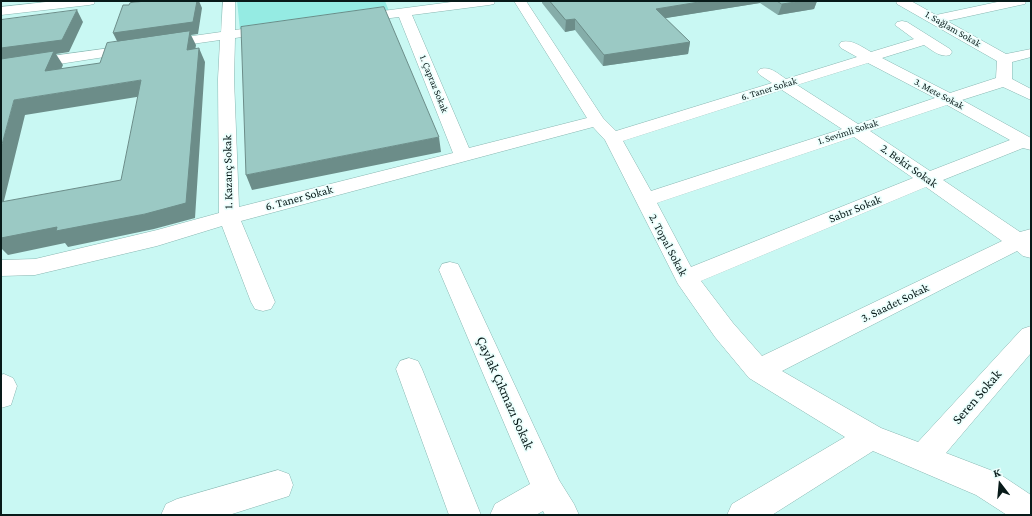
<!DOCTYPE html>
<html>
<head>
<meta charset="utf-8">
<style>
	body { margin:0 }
	#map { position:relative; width:1032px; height:516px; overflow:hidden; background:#c9f8f3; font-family:"Crimson Pro",serif }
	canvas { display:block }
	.frame { position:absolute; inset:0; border:2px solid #081a19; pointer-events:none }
	.north { position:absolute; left:980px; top:464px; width:40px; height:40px; -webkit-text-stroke:3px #ecfffd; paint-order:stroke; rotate:344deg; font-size:11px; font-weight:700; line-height:16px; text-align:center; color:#081a19 }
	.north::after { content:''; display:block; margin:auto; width:14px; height:18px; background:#081a19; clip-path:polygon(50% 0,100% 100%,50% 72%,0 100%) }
</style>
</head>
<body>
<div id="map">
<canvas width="1032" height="516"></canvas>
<div class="frame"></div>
<div class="north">K</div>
</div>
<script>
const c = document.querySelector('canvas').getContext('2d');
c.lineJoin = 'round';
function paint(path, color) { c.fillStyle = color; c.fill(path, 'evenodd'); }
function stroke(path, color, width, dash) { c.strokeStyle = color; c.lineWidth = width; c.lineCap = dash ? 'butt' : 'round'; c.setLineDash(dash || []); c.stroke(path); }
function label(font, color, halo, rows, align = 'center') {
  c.font = font + ' "Crimson Pro",serif'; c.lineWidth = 3.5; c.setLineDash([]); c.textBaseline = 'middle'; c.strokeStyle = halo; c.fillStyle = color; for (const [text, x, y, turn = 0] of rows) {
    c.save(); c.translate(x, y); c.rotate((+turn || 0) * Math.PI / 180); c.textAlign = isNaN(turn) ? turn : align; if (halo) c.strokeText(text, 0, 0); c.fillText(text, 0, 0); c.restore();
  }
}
const green = new Path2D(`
	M237,1H385L389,11L240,30Z`);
const street = new Path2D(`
	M55,1H95L94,4L89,5L1,15V7Z
	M223,1H235V30L271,25L276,26L278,29L276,32L271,33L235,38L234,79L239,207L453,153L399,17L357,22L352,21L350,18L352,15L459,1H495L494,4L489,5L412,15L469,148L587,118L514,1H526L603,118L616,131L772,83L760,75L757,72L760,69C770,66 777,73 786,79L857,57L841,48L839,45L841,42C852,39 862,47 871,52L914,39L895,25L897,22L902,21L907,22L950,49L952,52L950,55C940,58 932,50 924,45L882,58L950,93L996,78L997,61L897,4L896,1H911L936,15L1002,1H1026L1025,4L1020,5L947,21L1006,54L1031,49V57L1012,62V79L1031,89V100L1003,87L962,100L1031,138V150L1023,148L943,180L1020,232L1031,229V258L1023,256L1017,251L782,371L881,428L918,442L1022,329L1031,326V353L946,453L998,473L1031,495V515H1007L976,495L873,451L772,515H727L732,504L845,437L749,378L715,337L678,284L605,140L593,127L241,221L275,302L271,309L263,311L255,309L251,302L222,226L157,246L35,275L1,276V260L35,259L157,230L219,213L218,79L220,40L164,48L159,47L157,44L159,41L164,40L221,32ZM868,63L935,98L858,124L797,85ZM782,90L842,129L651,191L623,141ZM947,105L1010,140L930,171L870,131ZM854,137L913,178L691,267L657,203ZM926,187L1002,241L762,356L733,323L701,281Z
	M132,45L137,46L139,49L137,52L1,73V63Z
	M450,262L458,264L461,270L559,480L574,504L579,515H545L543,511L536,515H490L495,504L530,484L439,270L442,264Z
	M409,358L418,361L422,369L481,515H449L396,369L400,361Z
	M4,374L13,378L17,386L11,405L1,408V375Z
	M278,470L289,474L293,485L289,496L229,515H161L166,504L177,499Z`);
const wall = new Path2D(`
	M542,1H817L814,9L778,15L760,3L665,18L690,42L688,54L603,66L575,30L565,32L542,3Z`);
const shadedWall = new Path2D(`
	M197,1H199L202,8L198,34L191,35L196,45L193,64L119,45L113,33Z
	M705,1H761L760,3L654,20L656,9Z
	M802,1H817L814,9L778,15L782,4Z
	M77,10L83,22L69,52L56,54L63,65L54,85L1,61V48Z
	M575,19V30L565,32L566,20Z
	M690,42L688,54L603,66L604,55Z
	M199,48L205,62L195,218L154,229L68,247L65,243L8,255L1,248V224L57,227L145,214Z
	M141,80L149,95L25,115L1,213V148L14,100Z
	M439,137L441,152L252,190L246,175Z`);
const building = new Path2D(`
	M146,1H197L193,22L113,33L123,5H129L130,3Z
	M550,1H705L656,9L690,42L604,55L575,19L566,20Z
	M777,1H802L782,4Z
	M384,7L439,137L246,175L241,27Z
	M77,10L62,40L1,48V20Z
	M190,31L187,50L199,48L186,203L145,214L56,231L57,227L1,238V202L121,180L141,80L14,100L1,148V59L54,51L45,71L100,63L107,43Z`);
const farStreetnames = [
	["1. Sağlam Sokak",953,29,30],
	["1. Çapraz Sokak",434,84,68],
	["6. Taner Sokak",769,89,-17],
	["3. Mete Sokak",939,94,28],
	["1. Sevimli Sokak",848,132,-18]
];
const streetNames = [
	["2. Bekir Sokak",909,166,35],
	["1. Kazanç Sokak",228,172,-91],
	["6. Taner Sokak",299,198,-15],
	["Sabır Sokak",855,209,-22],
	["2. Topal Sokak",668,245,62],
	["3. Saadet Sokak",895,303,-26]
];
const nearStreetnames = [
	["Çaylak Çıkmazı Sokak",505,393,66],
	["Seren Sokak",977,397,-49]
];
paint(green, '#95ebe3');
stroke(street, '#88b6b1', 1);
paint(street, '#fff');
paint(wall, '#85ada9');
paint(shadedWall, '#6c8d89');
paint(building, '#9bc9c4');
stroke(building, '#6c8d89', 1);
label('10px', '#081a19', '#ecfffd', farStreetnames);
label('12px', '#081a19', '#ecfffd', streetNames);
label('14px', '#081a19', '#ecfffd', nearStreetnames);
</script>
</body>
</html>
